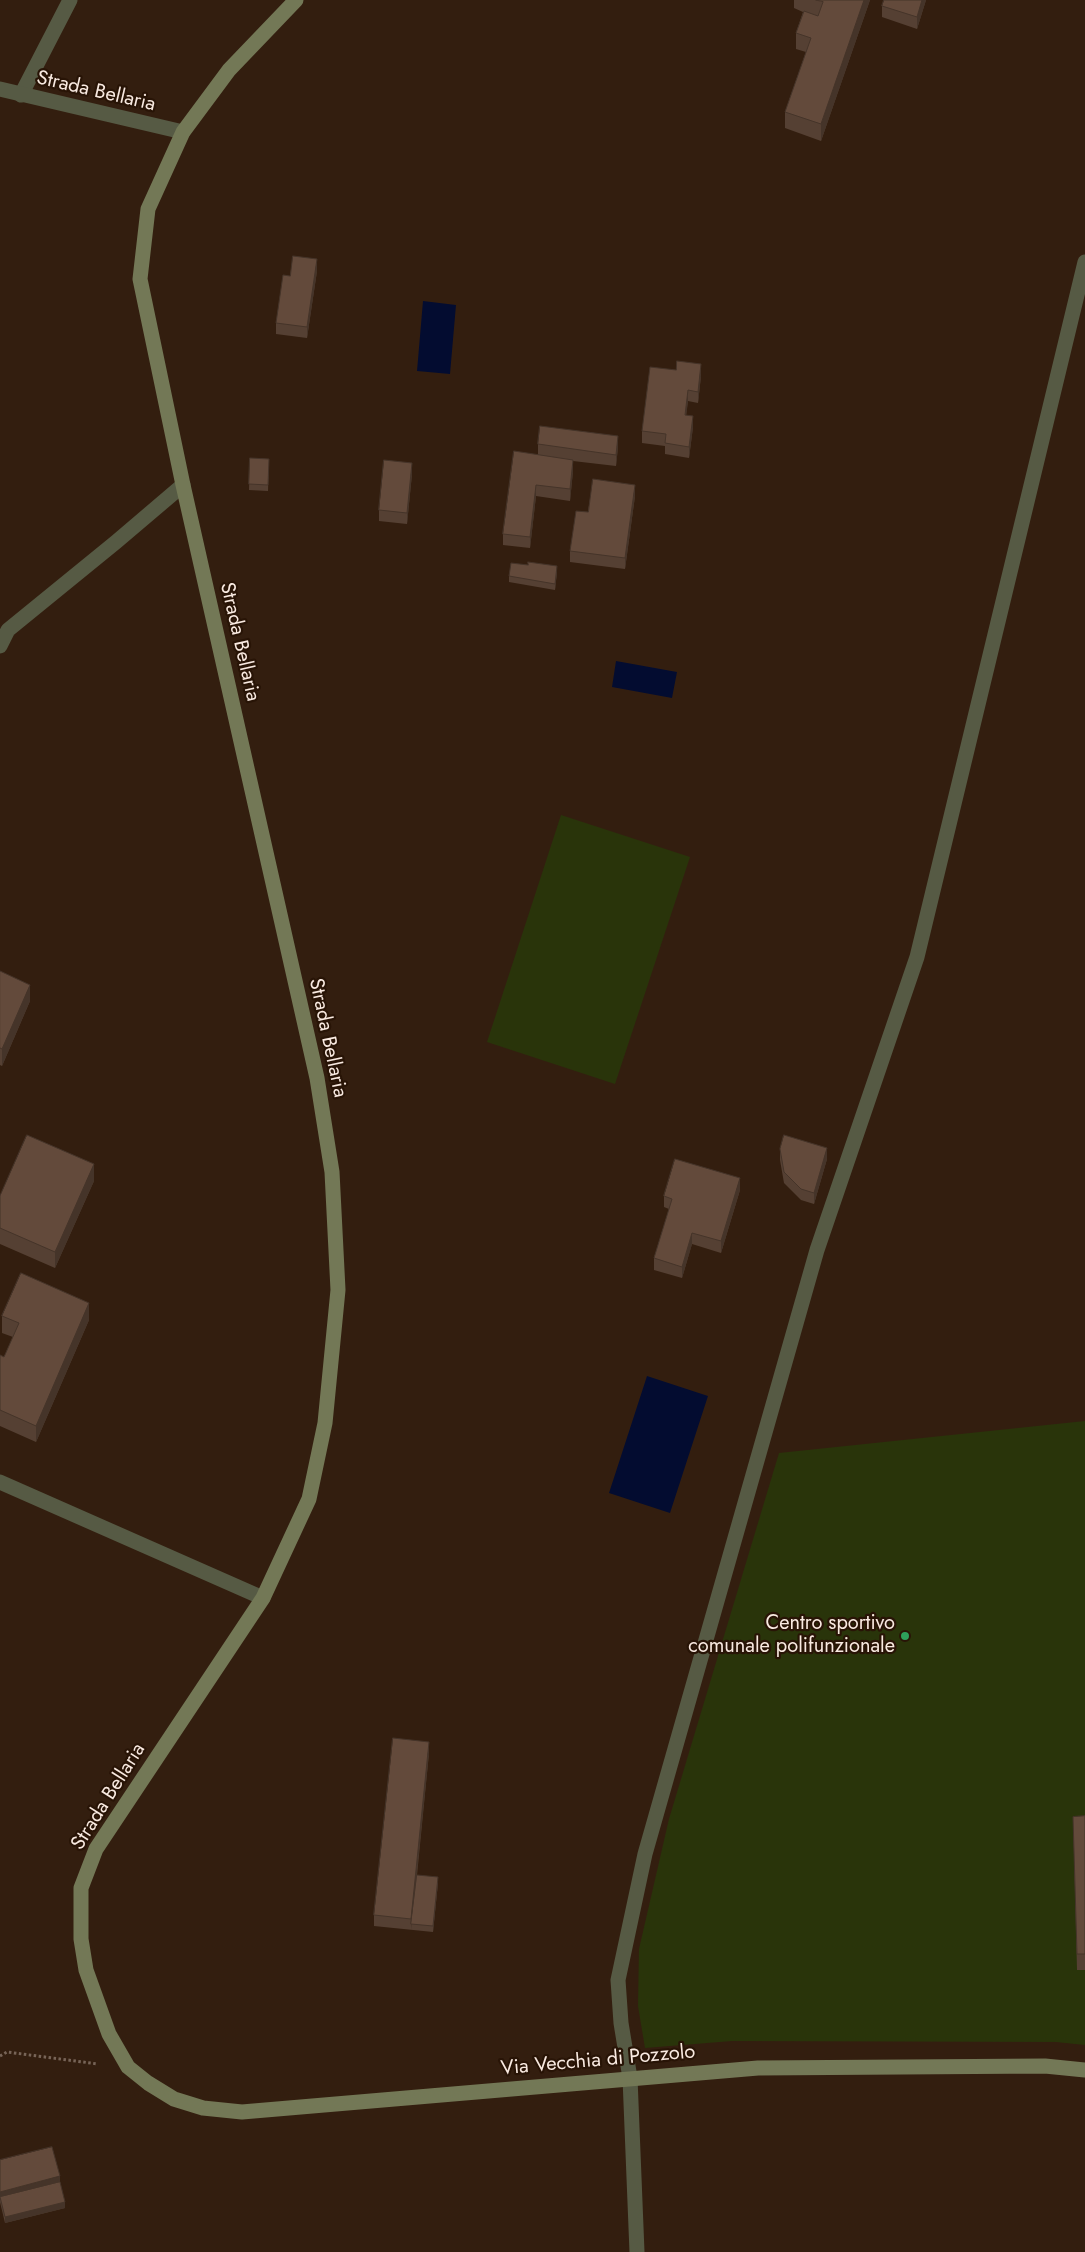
<!DOCTYPE html>
<html>
<head>
<meta charset="utf-8">
<style>
	body { margin:0 }
	canvas { display:block; background:#331e0f }
</style>
</head>
<body>
<canvas width="1085" height="2252"></canvas>
<script>
const c = document.querySelector('canvas').getContext('2d');
c.lineJoin = 'round';
function paint(path, color) { c.fillStyle = color; c.fill(path, 'evenodd'); }
function stroke(path, color, width, dash) { c.strokeStyle = color; c.lineWidth = width; c.lineCap = dash ? 'butt' : 'round'; c.setLineDash(dash || []); c.stroke(path); }
function label(font, color, halo, rows, align = 'center') {
  c.font = font + ' Jost,sans-serif'; c.lineWidth = 4.5; c.setLineDash([]); c.textBaseline = 'middle'; c.strokeStyle = halo; c.fillStyle = color; for (const [text, x, y, turn = 0] of rows) {
    c.save(); c.translate(x, y); c.rotate((+turn || 0) * Math.PI / 180); c.textAlign = isNaN(turn) ? turn : align; if (halo) c.strokeText(text, 0, 0); c.fillText(text, 0, 0); c.restore();
  }
}
const green = new Path2D(`
	M561,815L690,857L615,1084L487,1042Z
	M1085,1421V2045L1056,2042L732,2041L645,2048L638,2006L639,1949L669,1819L779,1453Z`);
const water = new Path2D(`
	M423,301L456,305L450,374L417,371Z
	M616,661L677,672L672,698L612,687Z
	M647,1376L708,1396L670,1513L609,1493Z`);
const path = new Path2D(`
	M0,2056L7,2052L98,2064`);
const lane = new Path2D(`
	M21,95L70,0`);
const street = new Path2D(`
	M0,89L183,132
	M0,646L8,630L116,542L183,485
	M0,1482L263,1598
	M637,2252L630,2078L621,2023L618,1980L645,1854L817,1250L917,957L1085,262`);
const secondary = new Path2D(`
	M296,0L229,70L183,132L148,209L140,279L183,485L317,1078L332,1172L338,1290L325,1423L309,1499L263,1598L96,1849L81,1888V1939L86,1970L109,2034L128,2067L148,2083L174,2099L203,2108L242,2112L758,2068L1045,2066L1085,2070`);
const wall = new Path2D(`
	M794,0H870L821,141L785,128V112L806,52L796,49V33L803,12L794,8Z
	M926,0L917,29L882,17V6Z
	M317,271L307,338L276,334V323L290,276Z
	M701,376L698,403L688,401L686,415L693,427L689,458L665,454V446L642,443V431Z
	M538,444L618,447L616,466L573,461V471L570,501L536,496L530,548L503,545V534L538,455Z
	M250,458L269,459L268,491L249,490Z
	M412,474L407,524L379,521V510Z
	M635,496L625,569L570,562V551L588,512Z
	M557,572L555,590L509,582V576Z
	M0,971L30,1001L2,1066L0,1065Z
	M780,1149L827,1159L814,1204L801,1200L784,1183L780,1160Z
	M94,1181L55,1268L0,1244V1196Z
	M740,1190L721,1253L692,1244L682,1278L654,1270V1258L669,1209L664,1207V1196Z
	M2,1316L89,1320L36,1442L0,1426V1355L4,1357L13,1337L2,1333Z
	M429,1753L417,1875L438,1883L433,1932L374,1926V1915Z
	M1085,1816V1970H1077L1073,1817Z
	M0,2160L60,2182L65,2208L5,2223L0,2202Z`);
const shadedWall = new Path2D(`
	M864,0H870L821,141V124Z
	M922,0H926L917,29V17Z
	M317,259V271L307,338V327Z
	M701,364V376L698,403V392Z
	M688,390V401L685,426V415Z
	M693,416V427L689,458V447Z
	M618,436V447L616,466V455Z
	M573,460V471L570,501V489Z
	M412,463V474L407,524V513Z
	M536,485V496L530,548V537Z
	M635,485V496L625,569V558Z
	M557,566V572L555,590V584Z
	M30,985V1001L2,1066V1049Z
	M827,1148V1159L814,1204V1193Z
	M94,1164V1181L55,1268V1252Z
	M740,1178V1190L721,1253V1241Z
	M692,1233V1244L682,1278V1267Z
	M89,1303V1320L36,1442V1426Z
	M429,1742V1753L411,1930V1919Z
	M438,1877V1883L433,1932V1926Z
	M60,2176V2188L0,2197V2192Z
	M65,2202V2208L5,2223V2217Z`);
const building = new Path2D(`
	M816,0H864L821,124L785,112L811,38L796,33L804,11L818,16L823,2Z
	M884,0H922L917,17L882,6Z
	M293,256L317,259L307,327L276,323L283,275L290,276Z
	M677,361L701,364L698,392L688,390L685,415L693,416L689,447L665,443L666,434L642,431L650,367L676,370Z
	M540,426L618,436L616,455L538,444Z
	M514,451L573,460L570,489L536,485L530,537L503,534Z
	M250,458L269,459L268,485L249,484Z
	M384,460L412,463L407,513L379,510Z
	M593,479L635,485L625,558L570,551L576,511L588,512Z
	M528,562L557,566L555,584L509,576L511,563L528,565Z
	M0,971L30,985L2,1049L0,1048Z
	M27,1135L94,1164L55,1252L0,1228V1196Z
	M784,1135L827,1148L814,1193L801,1189L784,1172L780,1149Z
	M675,1159L740,1178L721,1241L692,1233L682,1267L654,1258L672,1199L664,1196Z
	M21,1273L89,1303L36,1426L0,1410V1355L4,1357L19,1323L2,1316Z
	M393,1738L429,1742L411,1919L374,1915Z
	M1085,1816V1954H1077L1073,1817Z
	M417,1875L438,1877L433,1926L411,1924Z
	M52,2147L60,2176L0,2192V2160Z
	M60,2182L65,2202L5,2217L0,2197Z`);
const markers = [
	[905,1636,5,"#2e9e5b"]
];
const streetNames = [
	["Strada Bellaria",96,92,13],
	["Strada Bellaria",239,642,77],
	["Strada Bellaria",327,1038,78],
	["Strada Bellaria",109,1797,-58],
	["Via Vecchia di Pozzolo",598,2061,-5]
];
const poiNames = [
	["Centro sportivo",895,1624],
	["comunale polifunzionale",895,1647]
];
paint(green, '#29340a');
paint(water, '#030c30');
stroke(path, '#776457', 3, [2.5, 2.5]);
stroke(lane, '#565a44', 15);
stroke(street, '#565a44', 15);
stroke(secondary, '#737856', 15);
paint(wall, '#554033');
paint(shadedWall, '#453429');
paint(building, '#634a3b');
stroke(building, '#453429', 1);
for (const [x, y, r, color] of markers) { const dot = new Path2D(); dot.arc(x, y, r, 0, 2 * Math.PI); c.fillStyle = color; c.fill(dot); stroke(dot, '#281406', 2); }
label('20px', '#f9eae1', '#281406', streetNames);
label('20px', '#f9eae1', '#281406', poiNames, 'right');
</script>
</body>
</html>
